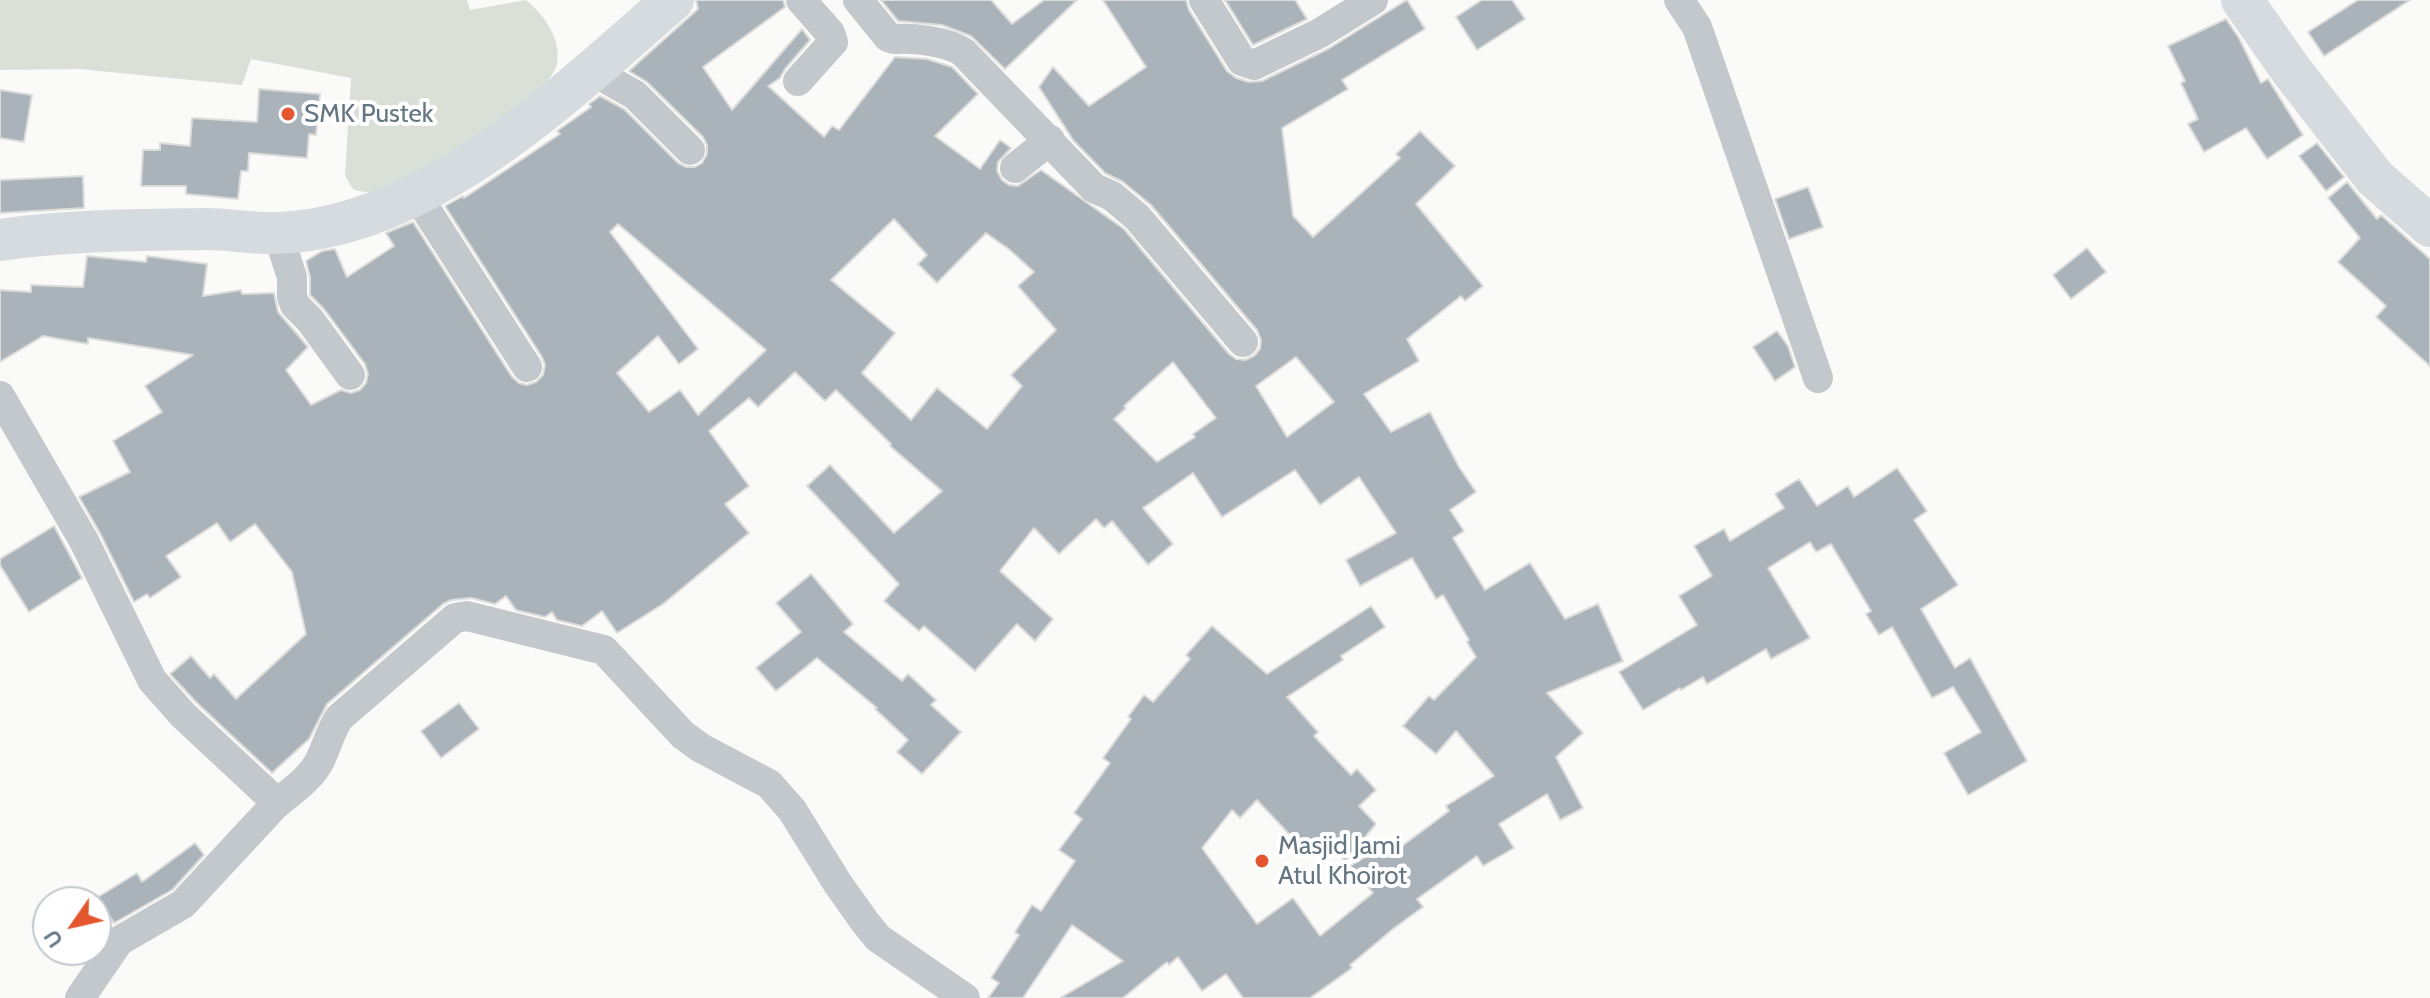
<!DOCTYPE html>
<html>
<head>
<meta charset="utf-8">
<style>
	body { margin:0 }
	#map { position:relative; width:2430px; height:998px; overflow:hidden; background:#fafaf8; font-family:Cabin,sans-serif }
	canvas { display:block }
	.north { position:absolute; left:32px; top:886px; width:80px; height:80px; box-sizing:border-box; background:#fff; border:2px solid #c1c8cd; border-radius:50%; rotate:236deg; font-size:22px; font-weight:700; line-height:32px; text-align:center; color:#657683 }
	.north::after { content:''; display:block; margin:auto; width:28px; height:36px; background:#e4572e; clip-path:polygon(50% 0,100% 100%,50% 72%,0 100%) }
</style>
</head>
<body>
<div id="map">
<canvas width="2430" height="998"></canvas>
<div class="north">U</div>
</div>
<script>
const c = document.querySelector('canvas').getContext('2d');
c.lineJoin = 'round';
function paint(path, color) { c.fillStyle = color; c.fill(path, 'evenodd'); }
function stroke(path, color, width, dash) { c.strokeStyle = color; c.lineWidth = width; c.lineCap = dash ? 'butt' : 'round'; c.setLineDash(dash || []); c.stroke(path); }
function label(font, color, halo, rows, align = 'center') {
  c.font = font + ' Cabin,sans-serif'; c.lineWidth = 8; c.setLineDash([]); c.textBaseline = 'middle'; c.strokeStyle = halo; c.fillStyle = color; for (const [text, x, y, turn = 0] of rows) {
    c.save(); c.translate(x, y); c.rotate((+turn || 0) * Math.PI / 180); c.textAlign = isNaN(turn) ? turn : align; if (halo) c.strokeText(text, 0, 0); c.fillText(text, 0, 0); c.restore();
  }
}
const green = new Path2D(`
	M0,0H467L470,10L526,0C544,15 562,39 557,64C551,95 452,154 424,171C414,177 403,187 392,191C385,193 363,193 355,190C350,187 348,180 345,175L351,78L251,59L242,85L79,69L0,70Z`);
const building = new Path2D(`
	M696,0H783L785,7L703,67L732,110L802,29L810,40L785,69L780,78L768,86L824,137L832,126L839,130L895,57L927,59L952,67L978,94L935,136L980,169L1000,140L1011,148L998,162L997,171L1002,180L1009,185L1018,186L1041,170L1124,229L1229,354L1236,359L1245,360L1254,356L1260,349L1261,340L1257,330L1151,205L1123,182L1105,173L1073,140L1039,87L1053,67L1089,106L1146,67L1103,0H1186L1189,10L1227,71L1236,78L1249,82L1262,81L1328,49L1407,0L1425,29L1342,80L1348,89L1282,128L1293,216L1313,237L1400,158L1396,154L1420,131L1455,166L1416,204L1483,286L1465,301L1461,296L1407,339L1419,361L1364,394L1391,432L1430,412L1459,467L1476,492L1450,510L1464,531L1453,538L1485,590L1530,563L1565,619L1598,604L1623,661L1547,693L1583,733L1556,757L1583,808L1560,820L1547,794L1499,824L1514,848L1483,866L1477,856L1417,899L1423,907L1393,929L1350,965L1352,968L1310,998H1243L1226,974L1202,991L1178,957L1169,965L1167,962L1123,998H1060L1123,961L1072,925L1023,998H988L999,983L991,978L1019,935L1015,932L1032,905L1041,911L1075,861L1059,850L1082,819L1074,813L1110,763L1103,758L1131,719L1128,717L1144,695L1153,702L1190,659L1186,655L1212,626L1267,674L1371,606L1385,627L1341,656L1343,660L1287,697L1318,732L1314,736L1351,775L1357,769L1376,790L1359,806L1376,824L1345,861L1323,835L1306,852L1257,800L1240,818L1232,810L1202,848L1257,924L1293,898L1320,936L1373,893L1350,866L1391,841L1398,849L1449,811L1446,806L1494,776L1456,731L1436,754L1403,726L1429,696L1434,700L1476,657L1467,642L1469,640L1443,595L1436,599L1412,558L1360,586L1346,560L1396,533L1359,477L1320,505L1295,470L1222,517L1193,473L1143,508L1173,544L1148,565L1112,521L1104,528L1096,519L1059,554L1034,528L1000,571L1053,619L1035,641L1017,624L975,671L924,626L919,631L884,601L899,584L807,486L830,465L894,533L942,491L890,446L891,444L836,390L825,401L795,372L758,407L749,398L709,431L749,486L725,504L749,533L663,604L617,633L602,611L582,626L557,620L552,612L545,617L516,610L506,596L495,604L471,598L451,600L443,604L327,704L309,739L272,773L196,702L170,674L191,656L210,678L214,674L236,699L306,634L292,572L255,524L230,542L217,523L166,556L181,577L150,598L147,594L134,602L100,533L79,497L130,472L113,441L162,412L145,386L193,355L88,338V344L43,336L0,362V290L31,292V285L83,287L87,256L146,262L147,256L207,264L203,296L241,290L242,294L274,293L278,312L308,347L286,370L311,405L341,390L351,393L360,390L366,383L368,374L365,364L324,309L310,295V277L306,261L322,251L335,249L347,277L394,246L386,233L413,222L512,377L519,383L527,385L536,382L543,375L545,365L542,357L445,206L463,196L464,198L560,134L557,131L591,107L589,104L600,96L624,109L678,163L686,167H695L702,163L707,154V145L703,137L647,82L629,71L698,9ZM894,219L927,255L918,264L937,283L986,233L1010,250L1034,272L1018,286L1056,330L1011,375L1022,386L987,429L937,388L911,420L862,373L895,333L831,280ZM618,224L766,350L698,415L680,390L649,412L617,373L658,336L679,364L698,349L610,232ZM1296,357L1334,402L1287,437L1256,386ZM1173,362L1216,418L1193,434L1195,437L1157,462L1114,419L1126,408L1124,406Z
	M881,0H991L1012,24L1044,0H1077L1005,69L971,36L942,25L898,21Z
	M1225,0H1295L1307,19L1253,45Z
	M1482,0H1512L1525,19L1477,50L1456,17Z
	M2358,0H2410L2324,56L2308,32Z
	M2226,19L2239,38L2261,83L2268,79L2303,135L2267,159L2246,128L2204,152L2188,124L2198,119L2181,83L2185,81L2168,46Z
	M259,89L320,94L316,135L309,134L307,158L249,153L248,171H241L238,199L186,194V186H141L143,150H160V143L190,146L192,118L257,122Z
	M0,90L32,95L24,142L0,138Z
	M2317,143L2344,177L2326,191L2299,156Z
	M83,176L84,208L0,213V180Z
	M2347,182L2377,219L2381,215L2430,259V366L2376,317L2386,306L2338,262L2360,238L2328,198Z
	M1808,187L1823,227L1789,239L1775,199Z
	M2087,248L2106,272L2071,299L2053,275Z
	M1777,331L1788,346L1795,367L1775,381L1753,347Z
	M1897,468L1927,511L1914,520L1958,585L1921,609L1955,668L1970,658L2027,761L1968,795L1944,753L1981,732L1953,687L1932,698L1892,627L1879,635L1866,614L1871,611L1831,544L1816,552L1810,542L1768,568L1810,638L1771,659L1766,649L1707,684L1703,677L1681,690L1680,688L1643,710L1619,672L1697,625L1679,596L1712,576L1694,546L1724,529L1730,541L1784,508L1775,494L1799,479L1817,506L1848,486L1854,497Z
	M54,526L82,578L29,612L0,565V559Z
	M811,574L853,624L844,632L902,681L908,674L936,700L931,705L961,732L922,774L897,752L908,740L875,709L877,708L817,658L776,691L756,668L801,632L776,603Z
	M459,703L479,729L441,758L421,731Z
	M195,843L204,855L172,890L114,923L98,897L137,873L142,882Z`);
const minor = new Path2D(`
	M858,0L888,37L894,39C914,38 946,41 963,52L1094,188L1112,196L1137,217L1243,342
	M1204,0L1242,61L1254,65L1320,33L1373,0
	M1679,0L1697,27L1818,378
	M591,70L635,95L690,150
	M798,81L833,42L830,33L801,0
	M1015,168L1050,140
	M416,194L527,367
	M278,234L292,277V297L295,305L310,320L350,375
	M0,396L84,541L152,680L183,715L272,798L274,806L183,904L119,941L80,998
	M274,806C290,792 311,779 320,760C327,746 330,732 339,718L455,618L467,616L604,650L683,735L701,748L769,784L792,810L838,884L865,922L878,938L965,998`);
const secondary = new Path2D(`
	M2242,0L2291,70L2375,178L2430,226
	M0,240C68,230 137,230 206,229C230,229 254,234 278,233C428,228 566,93 673,0`);
const markers = [
	[288,114,8,"#e4572e"],
	[1262,861,8,"#e4572e"]
];
const poiNames = [
	["SMK Pustek",304,114],
	["Masjid Jami",1278,846],
	["Atul Khoirot",1278,876]
];
paint(green, '#dadfd7');
paint(building, '#aab3b9');
stroke(building, '#dcdcda', 2);
stroke(minor, '#c3c8cc', 30);
stroke(secondary, '#d6dbdf', 42);
for (const [x, y, r, color] of markers) { const dot = new Path2D(); dot.arc(x, y, r, 0, 2 * Math.PI); c.fillStyle = color; c.fill(dot); stroke(dot, '#fff', 3); }
label('26px', '#657683', '#fff', poiNames, 'left');
</script>
</body>
</html>
